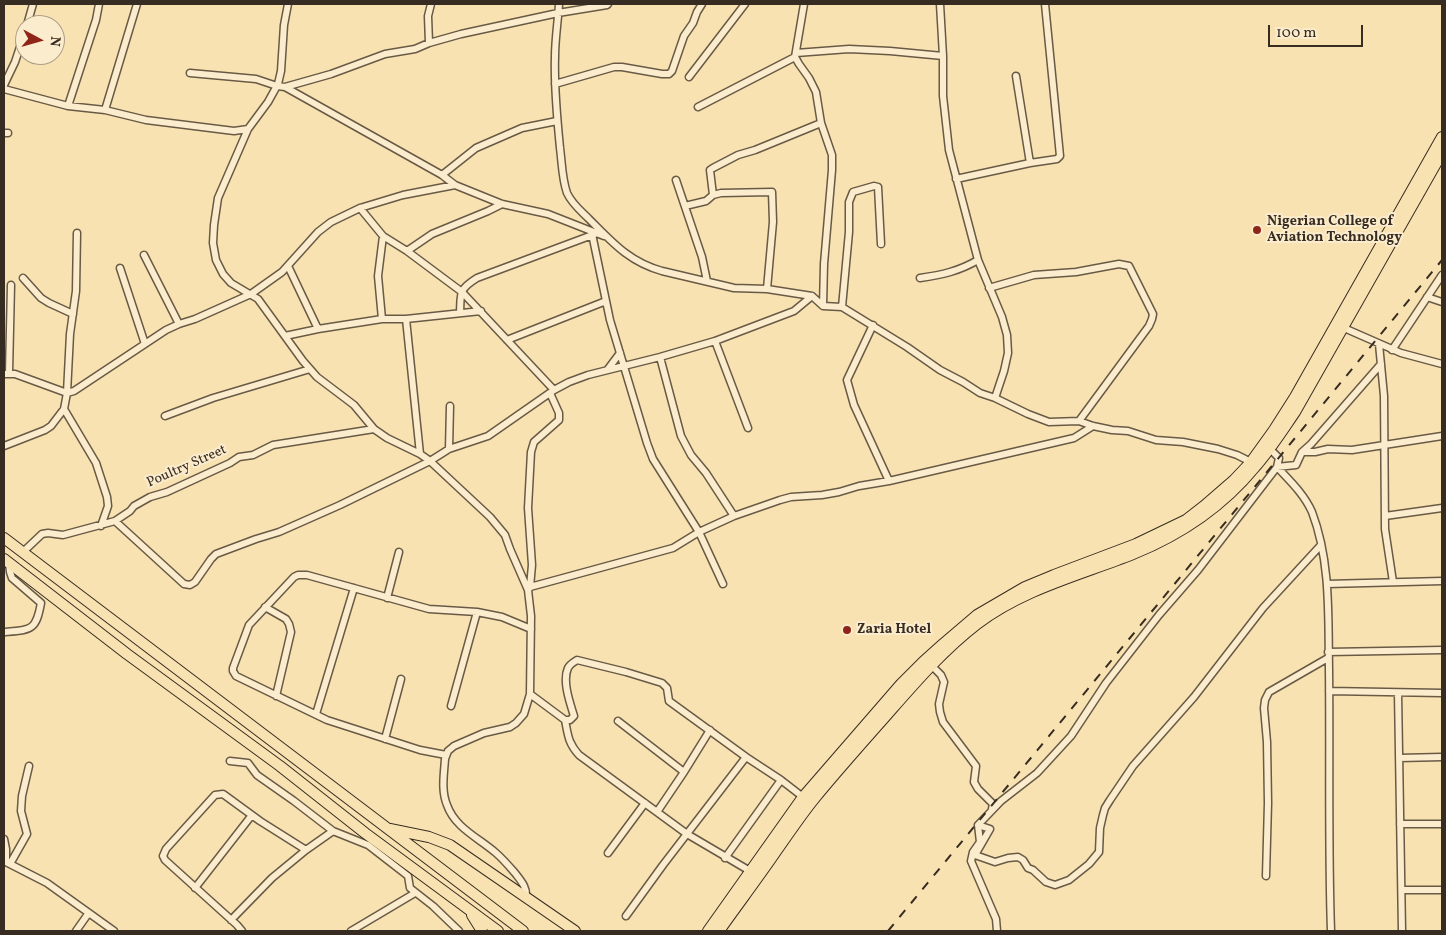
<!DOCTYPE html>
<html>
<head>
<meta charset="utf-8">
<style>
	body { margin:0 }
	#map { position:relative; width:1446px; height:935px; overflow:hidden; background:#f9e2b2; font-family:Vollkorn,serif }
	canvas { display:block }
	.frame { position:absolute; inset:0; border:5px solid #372c21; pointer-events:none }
	.north { position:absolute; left:15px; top:15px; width:50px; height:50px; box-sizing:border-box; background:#fbeccd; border:1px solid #ad9f88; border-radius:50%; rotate:96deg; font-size:14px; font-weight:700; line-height:20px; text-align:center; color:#372c21 }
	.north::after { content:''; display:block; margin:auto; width:18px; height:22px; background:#8f2418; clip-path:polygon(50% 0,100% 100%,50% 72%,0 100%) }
	.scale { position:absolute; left:1268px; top:25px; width:95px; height:22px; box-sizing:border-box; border:2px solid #372c21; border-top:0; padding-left:6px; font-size:15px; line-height:18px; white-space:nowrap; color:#372c21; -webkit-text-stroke:4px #fbeccd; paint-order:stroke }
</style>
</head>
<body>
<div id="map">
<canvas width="1446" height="935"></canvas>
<div class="frame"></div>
<div class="north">N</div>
<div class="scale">100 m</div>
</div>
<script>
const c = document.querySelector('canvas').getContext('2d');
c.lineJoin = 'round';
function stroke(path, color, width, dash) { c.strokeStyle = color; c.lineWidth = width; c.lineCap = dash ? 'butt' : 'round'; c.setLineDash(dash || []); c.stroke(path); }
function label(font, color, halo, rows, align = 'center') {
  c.font = font + ' Vollkorn,serif'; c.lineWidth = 4; c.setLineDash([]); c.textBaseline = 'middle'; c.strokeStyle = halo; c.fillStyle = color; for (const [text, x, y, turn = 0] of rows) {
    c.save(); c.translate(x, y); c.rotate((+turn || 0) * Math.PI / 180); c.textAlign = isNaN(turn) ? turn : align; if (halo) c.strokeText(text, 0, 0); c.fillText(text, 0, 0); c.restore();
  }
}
const minor = new Path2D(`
	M288,4L284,25L281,71L278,84L268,102L248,129L218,198L214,225L213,243L216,260L223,274L231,283L258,299L303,361L317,377L354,405L374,429L387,438L420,454L430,461L490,517L505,535L510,549L528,590L531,616L530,694L524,714L516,723L510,727L484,733L454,746L448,751L445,759C444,774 441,791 447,805C455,828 479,838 496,853C503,859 509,866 515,873C521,881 527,887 526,897
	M559,4C558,21 555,39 555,57C554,87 557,118 560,148C562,163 562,179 567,193C572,204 581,211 589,219C612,242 629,262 662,271L734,288L767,289L812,296L823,306L842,307L907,347L940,370L963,382L980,393L995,398L1028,414L1049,422L1079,421L1093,426L1112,430L1128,431L1156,440L1183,442L1218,449L1237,455L1251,462
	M804,4L795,57L799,64L809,78L816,92L821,123L832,155V170L824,264L823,306
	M940,4L943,56V96L949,150L978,260L1002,317L1007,335L1008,353L1004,371L995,398
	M27,25L33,4
	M429,43L428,16L431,4
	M796,53L849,49L890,51L943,56
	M190,73L256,79L277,86L285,87L442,175L455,185L502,204L548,214L604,236
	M1016,76L1030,163
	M689,77L745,4
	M555,84L614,67H622L662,74H669L672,71L684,36L693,23L697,12L702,4
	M4,85L15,62L25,32
	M285,87L331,74L385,54L415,49L429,43L461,34L558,13L607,5L608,4
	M4,89L68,106L105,110L146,120L234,131L248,129
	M68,106L96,20L99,4
	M698,107L795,57
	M105,110L137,4
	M4,133H8
	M442,175L476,148L522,128L557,121
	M956,179L1030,163L1057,159L1060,156L1045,4
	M676,180L702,257L707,281
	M713,195L710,170L713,168L738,155L755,150L821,123
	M685,206L706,201L713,195L721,193L772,192L773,222L767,289
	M360,208L383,236L407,251L462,292L554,390
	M592,234L610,320L647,443L653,459L699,532L723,584
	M407,251L432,234L488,211L502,204
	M144,255L179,324
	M288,266L318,329
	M120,268L145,344
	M23,278L41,298L49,303L73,314
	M920,278C942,275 959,271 978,260
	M989,288L1034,275L1076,272L1119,264L1129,266L1153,314L1152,319L1149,326L1079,421
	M1427,297L1442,302
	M842,307L849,232V202L853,192L874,186L878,187L881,244
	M460,313C461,293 458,290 477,278L595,234
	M382,319L378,276L383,236
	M406,319L420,454
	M873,325L847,380L854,405L889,481
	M1344,328L1401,353L1442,364
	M285,336L318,329L382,319H406L481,311
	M507,340L606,301
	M715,341L748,428
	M1379,344L1384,396L1385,529L1393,582
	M1392,350L1442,275
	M660,357L681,436L691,455L706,473L734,516
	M608,369L620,353
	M9,373L11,285
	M4,374H15L67,393L70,334L76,291L77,233
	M64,409L96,463L107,497L108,506L101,526
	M165,416L213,398L310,369
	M4,446L45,430L51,426L64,409L67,393L74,391L166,330L179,324L195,319L251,294L282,272L318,232L331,222L360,208L403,195L455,185
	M449,449L450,406
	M1270,449L1279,458L1277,467C1290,481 1304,494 1312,512C1331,562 1328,617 1329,669C1330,757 1328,844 1331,931
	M1302,452L1311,444L1381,364
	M1385,516L1442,508
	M115,521L184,584L190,585L195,582L211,559L216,554L256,539L279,532L340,505L430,461L449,449L488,436L554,390L569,382L588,375L660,357L715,341L794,311L812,296
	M23,552L42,534L48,533L63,535L115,521L130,511L134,506L150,497L167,492L230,463L239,457L253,455L273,445L374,429
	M1327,584L1442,581
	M530,587L532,565L528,508L531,452L534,442L559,420V413L550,393
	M528,590L530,587L673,548L699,532L734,516L780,500L791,497L822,495L839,492L859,486L889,481L1074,438L1093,426
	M387,598L399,552
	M265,607L286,619L289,624L291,632L276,696
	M4,632C31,630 36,631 41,603L12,578L10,572L9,563
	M1328,652L1442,650
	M931,665L941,675L944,682L939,704L940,712L943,722L976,766L974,782L978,789L993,804L992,809
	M1329,691L1442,693
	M1398,693L1402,931
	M530,694L565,720C568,735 568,743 579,755L687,834L750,871
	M451,706L477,612
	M316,714L354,588
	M565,720H570L574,716C570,703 562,681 568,668C570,664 574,662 577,660L626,672L662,683L667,688L669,701L746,757L781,780L803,797
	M618,721L684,772
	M385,739L401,679
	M446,755L420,750L327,720L236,676L233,671V668L249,625L294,577L298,575H307L429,609L477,612L502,617L531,629
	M1399,758L1442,757
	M230,761L248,763L257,775L294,801L333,831L368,845L408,876L410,888L433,906L459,931
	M657,812L684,772L710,730
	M1400,824H1442
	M978,825L990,829L975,855L995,862L1008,858L1018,857L1023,860L1028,868L1033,870L1046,882L1055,885L1069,880L1089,864L1099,852L1100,828L1103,815L1105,808L1110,800L1133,766L1194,697L1263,608L1321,545
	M4,839L6,849V861
	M608,853L645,803
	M725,858L781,780
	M4,861L47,883L114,931
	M10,864L27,834L21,811L22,796L29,766
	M1266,876L1268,803L1267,742L1264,708L1265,700L1269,692L1328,658
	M195,888L252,815
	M1402,890H1442
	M626,916L663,865L746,757
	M231,920L272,878L306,850L333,831
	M76,931L88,914
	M242,931L237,925L165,860L163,856L166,849L215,795L223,794L260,821L306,850
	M351,931L415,893
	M997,931L996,919L971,861L973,852L980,842L978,825L1001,801L1037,773L1071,736L1106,683L1159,615L1198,570L1277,467L1296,465L1302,452H1315L1328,449L1352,450L1442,436`);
const trunk = new Path2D(`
	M4,538L523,931
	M4,559L127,654L280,766L365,833L498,931
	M390,829L429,837L450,845L575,931
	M472,915L482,931
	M708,931L803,797L901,684L923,662L943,644L977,615L1025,587L1054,575L1136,544L1186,520L1204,506L1234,480L1251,462L1274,430L1295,397L1442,137
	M719,931C738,904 758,878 777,850C789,833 801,815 814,799C837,771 861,744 885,717C914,684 942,651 977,624C1023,589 1080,575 1133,554C1180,535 1223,506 1255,467C1270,450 1282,431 1295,412L1442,153`);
const rail = new Path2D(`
	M888,931L1442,260`);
const markers = [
	[1257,230,5,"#8f2418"],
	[847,630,5,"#8f2418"]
];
const poiNames = [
	["Nigerian College of",1267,222],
	["Aviation Technology",1267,238],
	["Zaria Hotel",857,630]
];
const streetNames = [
	["Poultry Street",187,467,-24]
];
stroke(minor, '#685a45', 9);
stroke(trunk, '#372c21', 12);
stroke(minor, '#fbeccd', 6);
stroke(trunk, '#f9e2b2', 10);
stroke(rail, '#372c21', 2, [9, 9]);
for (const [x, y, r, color] of markers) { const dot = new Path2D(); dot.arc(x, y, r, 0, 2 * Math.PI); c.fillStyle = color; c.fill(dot); stroke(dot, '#fbeccd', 2); }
label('bold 14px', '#372c21', '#fbeccd', poiNames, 'left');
label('14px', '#372c21', '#fbeccd', streetNames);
</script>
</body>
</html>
